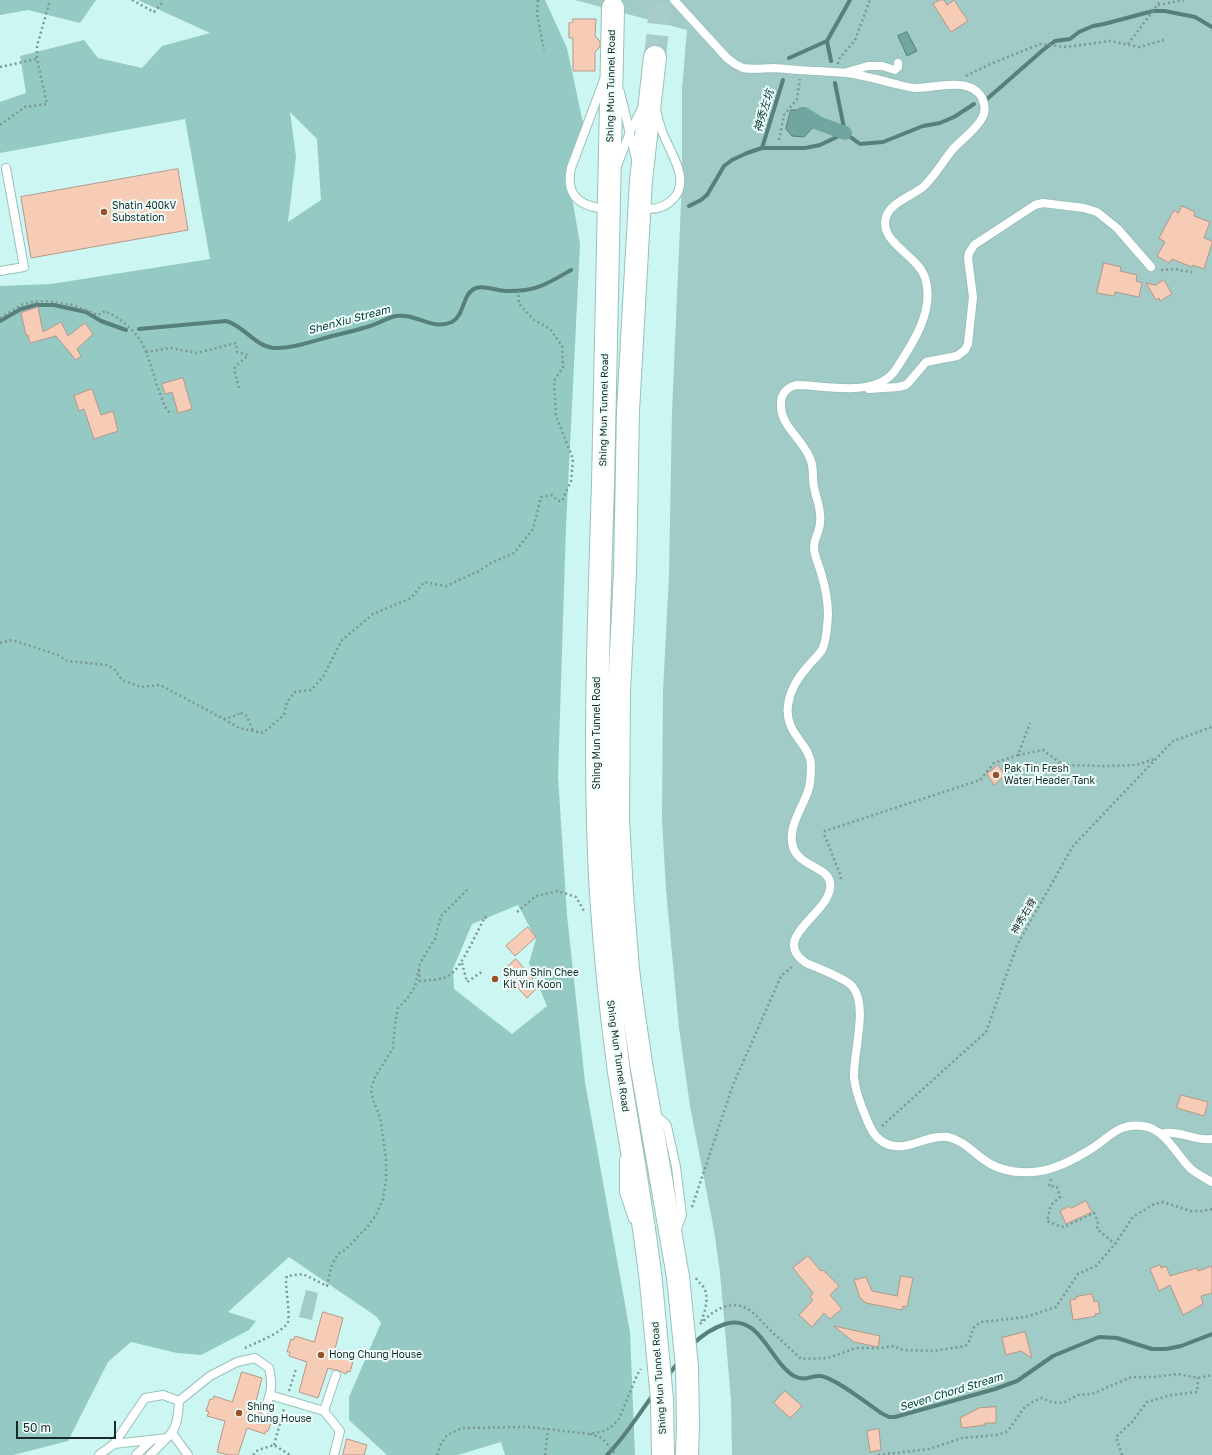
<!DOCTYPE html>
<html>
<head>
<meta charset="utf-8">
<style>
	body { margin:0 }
	#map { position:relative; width:1212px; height:1455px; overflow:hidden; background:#ccf6f1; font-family:"Golos Text",sans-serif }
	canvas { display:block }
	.scale { position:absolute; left:16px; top:1421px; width:100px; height:18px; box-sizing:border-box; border:2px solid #192927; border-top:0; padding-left:5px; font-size:12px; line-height:14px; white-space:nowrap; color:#192927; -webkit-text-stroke:3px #edfefb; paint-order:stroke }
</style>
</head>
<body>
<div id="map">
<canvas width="1212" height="1455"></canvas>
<div class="scale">50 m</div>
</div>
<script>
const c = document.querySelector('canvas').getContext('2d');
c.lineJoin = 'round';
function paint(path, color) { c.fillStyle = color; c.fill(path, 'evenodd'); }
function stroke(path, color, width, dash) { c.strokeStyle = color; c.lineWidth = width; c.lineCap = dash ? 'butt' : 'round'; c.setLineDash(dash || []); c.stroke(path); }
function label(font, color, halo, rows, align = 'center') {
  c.font = font + ' "Golos Text","Noto Sans TC",sans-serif'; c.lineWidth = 4; c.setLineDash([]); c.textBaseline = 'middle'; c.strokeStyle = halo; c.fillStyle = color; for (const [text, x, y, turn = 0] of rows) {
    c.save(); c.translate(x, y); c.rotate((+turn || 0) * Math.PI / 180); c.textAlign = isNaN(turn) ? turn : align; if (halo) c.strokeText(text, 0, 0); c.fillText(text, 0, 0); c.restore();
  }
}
const green = new Path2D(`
	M575,0H1212V1455H732L731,1399L720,1273L714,1230L690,1106L679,1028L666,890L662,819L663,692L669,575L672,412L682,180V89L687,30Z
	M306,1290L318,1293L312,1320L299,1317Z`);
const forest = new Path2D(`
	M0,0H96L80,23L28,10L0,15Z
	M138,0H545L567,48L583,123L570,185L580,244L566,526L558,777L567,915L585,1082L630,1332L635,1455H505L501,1442L458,1455H387L349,1420V1397L381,1323L377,1317L289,1257L228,1312L256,1321L249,1330L201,1355L177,1353L131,1342L108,1362L68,1441L13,1455H0V286L51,284L210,259L185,119L0,153V102L26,93L20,56L84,40L98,58L142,68L162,46L210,33ZM290,112L317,139L321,200L288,222L296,157ZM518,905L536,939L529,963L547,1006L512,1034L454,989L453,969L472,924Z`);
const water = new Path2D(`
	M907,32L917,51L907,56L898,36Z
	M791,110H809L822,118L804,137L792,136L786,129Z`);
const stream = new Path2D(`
	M827,41L831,61
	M789,58L827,41L850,0
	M835,83L845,133
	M987,99L1043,50L1055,41L1070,39L1079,32L1093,26L1104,24L1153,11H1165L1195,17L1212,27
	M762,148L783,80
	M689,206L701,200L707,195L724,166L732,160L747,153L762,148H805L820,145L845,133L860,144L883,142L923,126L940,123L954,117L974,104
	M0,321L21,309L36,305H54L86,312L101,321L126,330
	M139,329L226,321C243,325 255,346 273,348C292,349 313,341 332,336C345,333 358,330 370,326C379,323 387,318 396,316C417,313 431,331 452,322C465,315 462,293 476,288C485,285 496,291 506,291C535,292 547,284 571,270
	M692,1345C701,1336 713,1328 725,1324C760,1313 770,1362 794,1376C806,1382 811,1375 821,1376C835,1378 868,1404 881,1413L889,1417H895L995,1389L1017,1381L1053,1356L1099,1337L1117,1338L1152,1349H1166L1181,1346L1212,1334
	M667,1377L679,1361
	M607,1455C625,1437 638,1415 653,1395`);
const canal = new Path2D(`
	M802,114H804L818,123L845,133`);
const building = new Path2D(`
	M940,0H944L947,5L954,0L968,21L951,32L933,4Z
	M573,19H596L595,36L600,41V47L595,52V71H573V38H569V23L573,22Z
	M178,169L188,230L31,258L21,197Z
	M1182,206L1195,212L1194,216L1210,222L1204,238L1212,241V243L1204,269L1193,265L1192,267L1172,259L1169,263L1157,256L1165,242L1159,238L1174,210L1178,213Z
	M1104,263L1121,267L1120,271L1137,275L1136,281L1142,283L1139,297L1115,292L1114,296L1097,293Z
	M1164,280L1172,294L1160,301L1159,298L1156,300L1146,283L1155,285Z
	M38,307L43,332L61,322L68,336L85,323L93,334L77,349L81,356L76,360L56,336L30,343L28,335H26L21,313Z
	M183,378L192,409L178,413L172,392L165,394L162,384Z
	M92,389L101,415L113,411L118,431L94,439L84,409L79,411L74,396Z
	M998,765L1005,775L994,785L987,774Z
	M528,927L536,937L515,956L506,946Z
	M516,959L533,979L532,980L538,987L527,998L503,971Z
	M1181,1095L1208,1102L1204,1116L1177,1108Z
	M1086,1201L1092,1212L1066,1224L1060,1211L1069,1206L1071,1208Z
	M808,1256L821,1271L823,1270L839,1286L830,1295L842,1309L830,1319L824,1313L812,1327L799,1315L813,1300L810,1297L813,1293L793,1268Z
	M1160,1265L1161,1268L1166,1266L1170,1276L1197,1268L1198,1271L1212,1266V1293L1201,1296L1203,1304L1183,1315L1170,1285L1159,1291L1150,1269Z
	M901,1276L913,1278L907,1307L903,1306L902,1310L866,1303L860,1298L854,1280L866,1277L872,1291L897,1296Z
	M1092,1294L1094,1302L1098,1301L1100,1313L1095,1314L1096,1316L1073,1320L1070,1300L1076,1299V1297Z
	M323,1312L343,1318L335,1349L353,1355L352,1358H354L350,1372L347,1371L346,1374L337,1370H334L328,1368L318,1398L299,1392L307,1362L289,1356L290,1352H287L291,1339L294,1340L295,1336L314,1342Z
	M834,1326L880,1336L878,1347L854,1342Z
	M1025,1332L1032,1358L1021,1351L1006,1355L1002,1338Z
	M242,1372L262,1378L254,1409L260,1410L261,1413L264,1415L269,1413L272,1414L271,1417L273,1418L268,1431H266L265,1434L247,1428L238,1455H228L217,1452L225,1421L207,1416L209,1412L206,1411L210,1399H213L214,1396L232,1402Z
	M785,1391L802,1406L790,1418L774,1403Z
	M996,1407V1423H985V1425L962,1428L960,1418L979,1408Z
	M879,1429L881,1450L870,1452L867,1431Z
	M347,1439L367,1445L364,1455H343Z`);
const highwayTunnel = new Path2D(`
	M655,57L661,0`);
const path = new Path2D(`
	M132,0L154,12L162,3L161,0
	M538,0L537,14L544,50
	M1158,5L1184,0
	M1128,44L1161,0
	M838,64L839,59L855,40L870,0
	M0,67L37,59
	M966,76L988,65L1040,44L1066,47L1110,41L1139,47L1164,40
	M0,125L25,107L47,104L37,59V46L50,0
	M779,140L784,115L797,99L800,79
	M1161,270L1176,269L1183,271L1192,272
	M0,318L23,304L34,302L45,301L73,305L98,315L105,311C122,319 139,333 146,352C152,366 155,382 161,396C164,404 165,410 172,414
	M146,352L171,348L197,353L236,343L237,352L248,355C243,361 238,363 234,369L239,389
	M0,643L12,640L58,655L67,661L108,665L115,670L122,680L141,687L160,685L224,719L238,715L239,712L247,716L253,731
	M224,719L239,728L263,733L284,715L287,702L295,692L311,690L323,677L342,640L373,614L411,598L424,582L446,586L479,571L491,563L514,553L533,529L541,497L552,495L558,501H562L571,481L573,459L556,416L554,381L563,367L562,346L550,329L534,320L519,304L518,291
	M1018,755L1043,750L1063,765L1106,766L1136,765L1155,759
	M841,879L840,874L824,834L825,831L980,780L994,763L1018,755L1030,723
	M517,912L536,896L558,891L576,897L584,911
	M462,963L467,982L483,971
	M419,970L420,981C430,980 442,980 450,975C461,968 478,930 485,917L489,920
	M882,1126L986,1032L1017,945L1073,846L1173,741L1212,727
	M1051,1179L1049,1186L1057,1187L1060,1197L1051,1205L1047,1221L1059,1226L1064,1227L1094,1213L1098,1221L1097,1229L1115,1244
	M692,1207L733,1085L781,976L794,965
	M696,1278C698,1282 702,1284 704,1288C710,1299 704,1312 701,1323
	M700,1324C712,1312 728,1299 746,1308C754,1312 761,1321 767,1327C778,1338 790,1348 801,1359L828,1358L856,1348H880L894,1346L903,1350L933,1351L965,1346L968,1344C973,1333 969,1328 982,1322L1026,1317L1056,1307L1078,1274L1096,1266L1115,1244L1133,1217L1154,1204L1163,1202L1191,1211H1203L1212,1209
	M245,1348C255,1343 284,1332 288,1322C290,1313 286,1291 286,1280L287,1276L303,1274L327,1286L331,1267L338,1254L345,1250L368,1226L376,1215L383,1199L386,1180V1159L380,1117L373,1100L371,1089L374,1079L393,1048L395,1025L398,1008L407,999L415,987L420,963L435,939L441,916L467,890
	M289,1391L296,1369
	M590,1434L602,1438L616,1455
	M274,1445L284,1409
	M253,1455L258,1450L274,1445L290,1455
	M437,1455L441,1444L447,1435L462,1428L528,1427L590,1434L604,1431L611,1427L619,1419L637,1375L641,1369
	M545,1455L548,1428
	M878,1455L929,1449L962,1438L997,1435L1006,1432L1010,1428L1024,1408L1034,1401L1042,1398L1051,1402L1063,1403L1078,1395L1092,1394L1131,1377H1155L1178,1374L1198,1378L1212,1375
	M1122,1455L1116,1437L1132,1422L1147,1402L1171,1395L1197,1392L1198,1378`);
const lane = new Path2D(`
	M674,0L727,58L735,64L743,68C754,70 763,68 774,68C789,69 804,71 819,71C828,72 837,72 846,73C863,75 880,80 896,84C903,86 910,88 917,88C935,88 971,76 982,98C985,105 986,112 982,118C976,130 962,139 953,149C943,161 935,176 923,187C912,196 891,202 886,217C879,242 915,254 924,275C937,309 912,345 894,372C873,398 824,385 796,385C785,388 780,396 781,407C782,428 805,441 811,461C814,469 812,478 814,487C816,499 822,510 820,522C820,531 814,539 814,547C814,556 819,565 821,573C825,586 828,601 828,615C827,626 827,640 822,650C818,656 813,660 809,665C798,677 790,689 788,705C784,734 810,743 811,765C811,774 811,783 808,791C802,809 787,828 793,847C799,866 827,867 830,882C835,913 767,936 806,963C816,967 846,979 852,986C869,1005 853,1053 854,1077C855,1090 860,1103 865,1115C869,1125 873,1136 883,1142C905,1155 925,1134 948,1137C962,1140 972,1151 983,1159C997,1170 1015,1173 1032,1172C1053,1171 1073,1160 1091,1149C1109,1138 1119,1122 1143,1126C1166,1129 1176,1155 1191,1169C1197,1174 1205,1178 1212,1182
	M847,72L868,66H882L895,70L898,67V63
	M620,92L636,159
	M617,166L630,132L642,108
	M599,208C575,204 566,191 571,168L604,80
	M649,209C658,209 667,206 674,198C691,179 669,151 662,131C659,124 658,117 656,110
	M0,271L24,267L6,168
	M869,389L898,387L906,385L909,382L926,362L957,356L965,350L968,344L973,297L968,258L969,253L974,245L1035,205L1043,203L1084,208L1097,212L1117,228L1151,267
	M654,1114L665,1123L667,1126L676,1167L682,1215L676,1231
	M1161,1134C1179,1129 1196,1142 1212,1139
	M624,1160V1192L633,1219
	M270,1395L324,1411L340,1431L334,1455
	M179,1401L210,1376L237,1362L255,1358L269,1368C273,1387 271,1392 265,1410
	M324,1411L336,1375
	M172,1433L188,1455
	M114,1444L167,1438C178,1428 178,1415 179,1401
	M99,1455L114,1444L145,1398L163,1395L179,1401
	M136,1455L152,1440
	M150,1455L167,1438`);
const highway = new Path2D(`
	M613,8C609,166 607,325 603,483C599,620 593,757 601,894C605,954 611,1013 619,1072C630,1142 643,1212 651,1282
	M655,57L641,180L628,411L625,573L619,691L618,820L622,893L628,969L633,1009L641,1063L678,1277
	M687,1455L688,1426`);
const highwayBridge = new Path2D(`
	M678,1277L687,1367L688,1426
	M651,1282L662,1400L663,1455`);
const markers = [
	[104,212,4,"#99522b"],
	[996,775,4,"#99522b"],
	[495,979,4,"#99522b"],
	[321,1355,4,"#99522b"],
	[239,1413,4,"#99522b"]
];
const streetNames = [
	["Shing Mun Tunnel Road",611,86,-89],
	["Shing Mun Tunnel Road",604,410,-89],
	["Shing Mun Tunnel Road",597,733,-90],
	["神秀右脊",1024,916,-60],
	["Shing Mun Tunnel Road",618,1056,82],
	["Shing Mun Tunnel Road",659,1378,-94]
];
const poiNames = [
	["Shatin 400kV",112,206],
	["Substation",112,218],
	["Pak Tin Fresh",1004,769],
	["Water Header Tank",1004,781],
	["Shun Shin Chee",503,973],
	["Kit Yin Koon",503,985],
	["Hong Chung House",329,1355],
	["Shing",247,1407],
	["Chung House",247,1419]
];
const waterNames = [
	["神秀左坑",764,111,-73],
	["ShenXiu Stream",349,320,-15],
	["Seven Chord Stream",951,1392,-17]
];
paint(green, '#a0cbc6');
paint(forest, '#95cac4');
paint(water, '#71a59f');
stroke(water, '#57807b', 1);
stroke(stream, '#57807b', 4);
stroke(canal, '#71a59f', 14);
paint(building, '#f6ccb7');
stroke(building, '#b69787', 1);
stroke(highwayTunnel, '#a8cdc9', 22, [22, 11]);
stroke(lane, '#99c1bd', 10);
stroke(highway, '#99c1bd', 24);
stroke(path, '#7a9894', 2.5, [2, 3]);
stroke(lane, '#fff', 8);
stroke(highway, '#fff', 22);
stroke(highwayBridge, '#99c1bd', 24, []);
stroke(highwayBridge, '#fff', 22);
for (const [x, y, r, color] of markers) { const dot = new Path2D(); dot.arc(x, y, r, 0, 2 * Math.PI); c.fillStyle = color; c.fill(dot); stroke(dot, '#edfefb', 1.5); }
label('10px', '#192927', '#edfefb', streetNames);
label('10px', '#192927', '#edfefb', poiNames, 'left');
label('italic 11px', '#043835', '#edfefb', waterNames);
</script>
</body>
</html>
